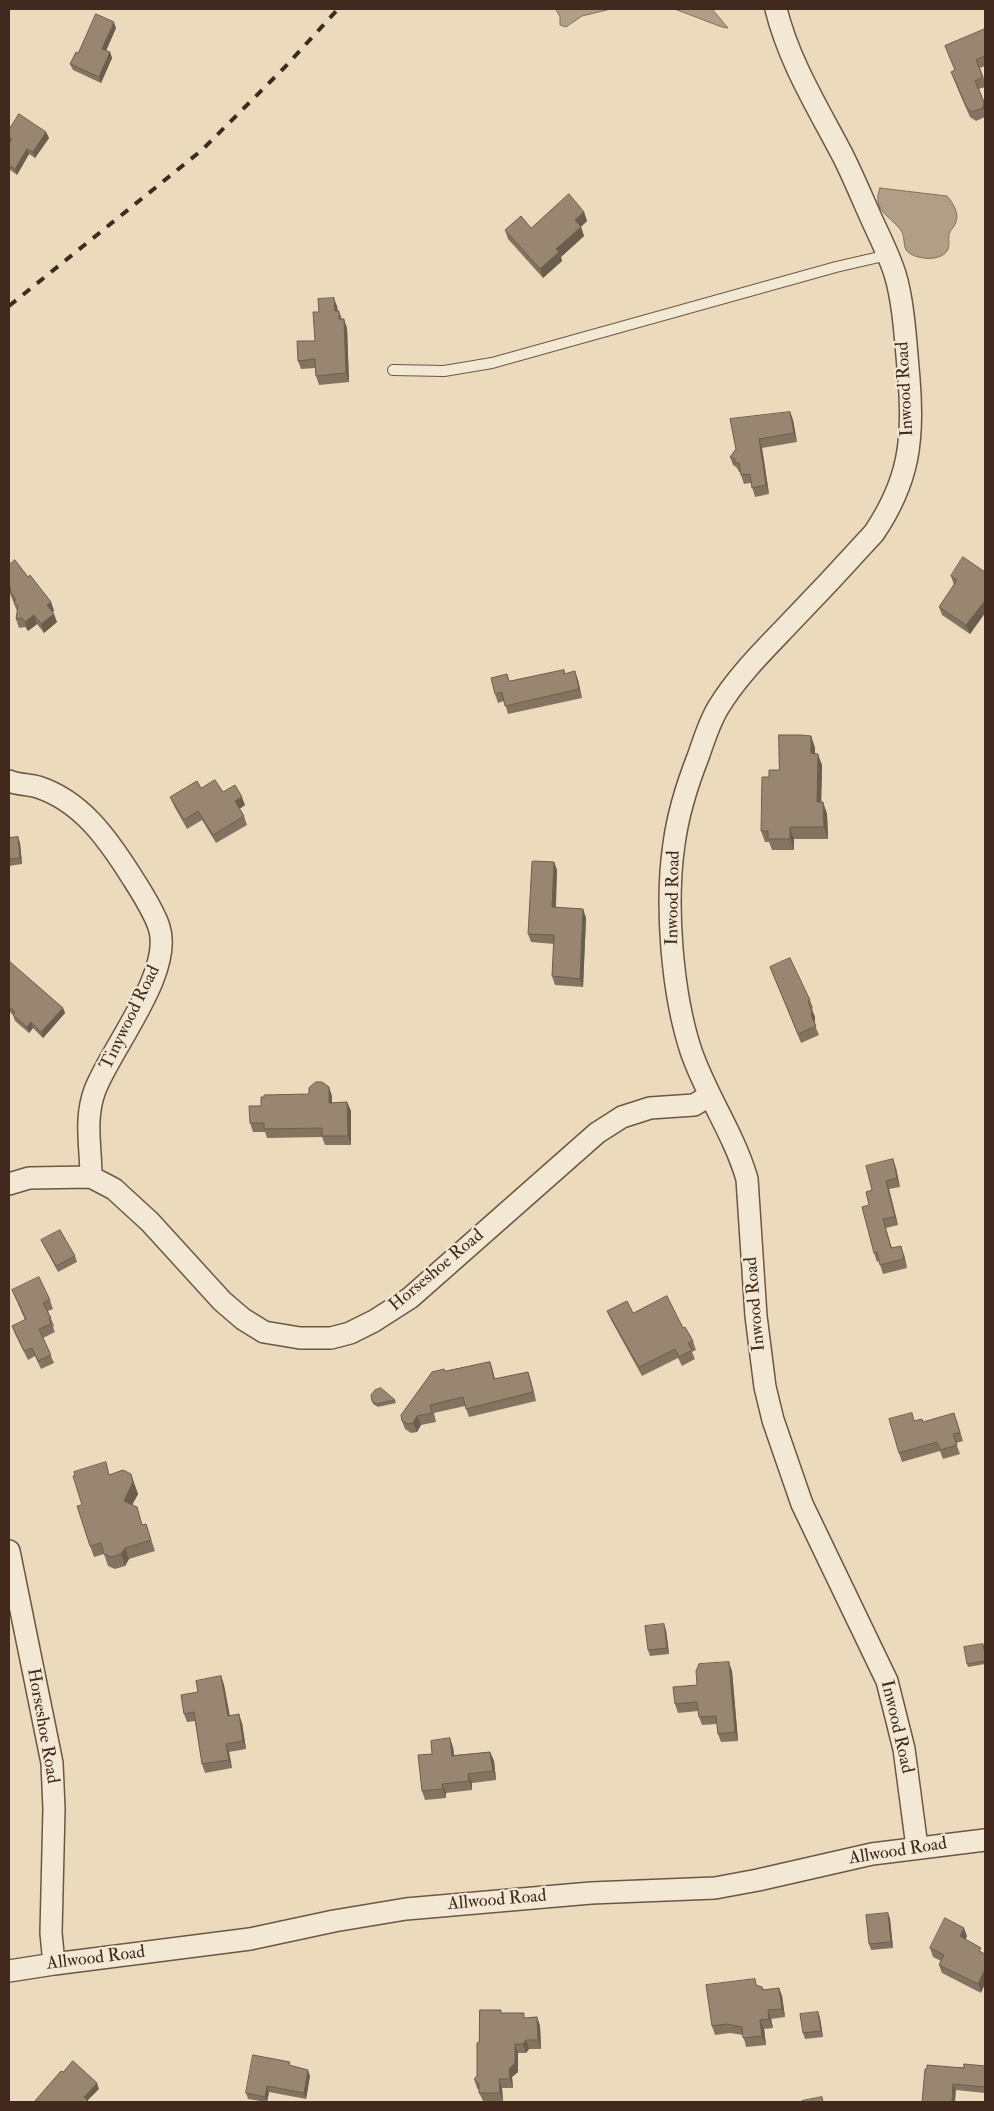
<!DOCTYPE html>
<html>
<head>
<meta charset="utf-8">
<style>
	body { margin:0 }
	#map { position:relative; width:994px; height:2111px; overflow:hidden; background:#ebdbbc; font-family:"IM FELL Double Pica",serif }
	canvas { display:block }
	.frame { position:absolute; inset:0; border:10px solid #41291e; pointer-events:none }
</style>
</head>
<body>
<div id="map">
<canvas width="994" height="2111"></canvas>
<div class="frame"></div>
</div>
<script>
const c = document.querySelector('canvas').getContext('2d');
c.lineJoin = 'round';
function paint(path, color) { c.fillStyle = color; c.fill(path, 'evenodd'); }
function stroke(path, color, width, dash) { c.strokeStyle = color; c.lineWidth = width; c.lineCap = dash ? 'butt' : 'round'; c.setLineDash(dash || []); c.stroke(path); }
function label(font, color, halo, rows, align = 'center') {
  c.font = font + ' "IM FELL Double Pica",serif'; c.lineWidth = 4.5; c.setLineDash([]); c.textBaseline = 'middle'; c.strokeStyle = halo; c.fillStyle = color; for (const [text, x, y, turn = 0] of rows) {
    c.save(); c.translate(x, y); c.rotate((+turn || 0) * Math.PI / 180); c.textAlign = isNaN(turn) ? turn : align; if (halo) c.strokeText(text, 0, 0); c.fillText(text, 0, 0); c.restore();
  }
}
const water = new Path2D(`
	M556,9H611L582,16L566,27L560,25V17Z
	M675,9H712L728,28L722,27Z
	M880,188L947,196C954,204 961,216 954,226C953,228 950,231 950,232C947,238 951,246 947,251C940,262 914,260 906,250C903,245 905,237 902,232C891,215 871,212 880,188Z`);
const service = new Path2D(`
	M393,370L444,371L492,363L836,267L888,255`);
const minor = new Path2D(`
	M776,9C789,62 818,108 843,156C852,174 860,193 868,211C877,232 888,252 895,274C904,303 906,347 909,379C914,440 909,481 874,533C845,565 816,596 786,627C762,652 736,678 718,708C709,723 704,740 698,757C687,785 678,814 674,844C665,905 672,993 691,1051C706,1095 734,1134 747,1179L756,1316L765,1387L773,1420L802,1504L887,1681L904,1749L917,1847
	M9,781C18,785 29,784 38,787C81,801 107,838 130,874C140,890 153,909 159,927C174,972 111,1048 95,1090C84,1119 91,1147 91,1177
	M9,1184L29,1178L91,1177L114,1189L150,1222L222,1301L243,1319L264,1332L300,1338H331L350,1333L374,1321L410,1298L597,1133L622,1117L650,1108L694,1105L709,1096
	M9,1551L52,1763L54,1809L51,1933L54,1964
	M9,1971L54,1964L250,1939L334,1921L406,1909L591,1893L715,1888L758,1880L872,1854L985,1840`);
const rail = new Path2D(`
	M9,306L202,150L285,67L338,9`);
const wall = new Path2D(`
	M116,28L106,51L110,52L112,58L101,83L73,70L70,64L78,53Z
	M985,29V66L980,68L985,82V87L979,89L985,104V117L976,121L970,117L959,92L951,72L955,70L945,46Z
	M9,130L46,132L49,138L35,158L29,154L17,175L9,169V144L10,142H9Z
	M584,212L587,221L581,227L584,236L561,257L562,261L543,278L508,239L505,230L531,228Z
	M337,306L338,311H339L342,319L347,328L349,382L319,385L316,376L315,368L301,369L298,361L315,341L319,312Z
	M790,412L793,420L797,442L762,448L769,494L755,497L751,483L744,484L740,472H739L737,468L733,465L730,457Z
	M9,565L28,577L51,602L54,611L52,612L57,622L44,633L37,624L28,631L25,627L19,628L16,619L17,611L9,591Z
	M985,572V613L970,634L942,615L939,607L954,585L951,576Z
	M564,670L565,673L578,680L582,698L508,714L504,701L498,703L495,694L510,681Z
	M811,736L815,748V753L822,765L821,802H823L827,814L828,839H794V850H772L769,842H765L761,831L769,777L779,770Z
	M201,788L223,792L245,805L239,809L244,816L247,825L216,843L202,820L187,829L174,806L170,797Z
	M18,837L20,843L22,864L9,866V838Z
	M554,862L557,870L556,908L583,909L586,918L583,987L555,985L552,976L554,944L531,942L528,934Z
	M9,961L63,1008L65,1013L43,1038L33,1028L29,1033L15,1021L13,1015L9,1011Z
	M770,967L810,1000L813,1008L812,1009L815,1017V1023H814L819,1035L801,1043Z
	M332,1096V1103L347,1102L351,1111V1145H325L322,1137L267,1138L265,1132H253L250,1123L261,1106L264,1097Z
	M896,1168L900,1187L889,1189L898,1225L886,1228L892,1248L904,1255L907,1268L883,1274L879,1261L877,1262L874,1253L869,1205L872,1190Z
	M41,1240L75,1256L77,1262L58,1272L44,1246Z
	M12,1290L50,1300L53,1309L48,1311L54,1326L53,1327L55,1332L43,1338L54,1363L41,1369L35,1356L28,1360L15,1334L12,1326L25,1320Z
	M607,1311L633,1313L683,1328L693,1341L696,1350L692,1352L695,1359L682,1366L678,1358L642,1376L611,1320Z
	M490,1362L495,1379L528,1372L531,1381L536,1401L469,1417L465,1406L434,1413L436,1422L421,1425L417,1432L411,1433L405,1429L402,1421L445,1371Z
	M395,1400L396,1403L378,1407L373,1404L372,1401Z
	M915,1421L923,1422L957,1421L963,1441L956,1443L960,1454L943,1459L940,1451L902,1462L899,1453Z
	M110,1474L135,1486L138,1494L132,1505L137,1507L142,1525L146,1524L155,1551L129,1559L125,1566L115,1569L108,1566L104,1554L94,1557L90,1546L82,1505Z
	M666,1630L669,1654L650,1656L648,1650Z
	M984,1647L985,1664L968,1667L967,1664Z
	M732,1671L738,1741L721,1742L718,1734L717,1724L702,1725L699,1717L698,1711L678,1713L675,1704L697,1685Z
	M221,1676L224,1685L230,1716L242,1723L246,1749L229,1752L232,1768L205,1773L202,1764L195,1721L187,1722L184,1714L198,1692Z
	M453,1747L454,1755L490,1752L494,1761L496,1780L472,1783V1790L446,1793V1798L425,1800L422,1791L432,1754Z
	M888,1913L890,1919L893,1948L871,1950L869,1944Z
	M967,1936L965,1939L981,1993L942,1973L939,1965L941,1961L933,1957L930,1948Z
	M758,1986L762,1987L764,1990L779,1988L782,1996L785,2017L771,2019L773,2028L764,2029L766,2045L746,2047L743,2035L730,2033L715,2035L712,2026Z
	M818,2012L820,2018L823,2037L805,2039L803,2033Z
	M502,2013L525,2018L537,2017L540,2026L541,2049H529L526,2053H518V2072L512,2077L513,2088H502L503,2101H483L479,2093V2090L477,2088L474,2079L477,2076L479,2042Z
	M292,2066L310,2076L306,2099L269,2092L267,2102L248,2099L246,2093Z
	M985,2066V2093L956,2090L925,2069Z`);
const shadedWall = new Path2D(`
	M114,22L116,28L104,55L102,49Z
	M110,52L112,58L101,83L99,77Z
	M984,102L985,104V113L983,108Z
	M46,132L49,138L35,158L33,152Z
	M27,149L29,154L17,175L15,169Z
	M584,212L587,221L578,229L575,220Z
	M581,227L584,236L561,257L562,261L543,278L540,269L556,249Z
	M334,298L337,306L338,320L335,311Z
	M344,319L347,328L349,382L346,373Z
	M790,412L793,420L797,442L794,433Z
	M759,439L762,448L769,494L766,485Z
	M51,602L54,611L50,613L47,605Z
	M984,602L985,606V613L970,634L966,625Z
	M54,614L57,622L44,633L41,624Z
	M34,615L37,624L28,631L25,622Z
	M575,671L578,680L582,698L579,689Z
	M811,736L815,748V765L811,753Z
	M818,754L822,765L821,814L817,802Z
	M242,797L245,805L238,810L235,801Z
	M823,802L827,814L828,839L824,827Z
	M790,827L794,839V850L790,839Z
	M18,837L20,843L22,864L20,858Z
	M554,862L557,870L555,916L552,907Z
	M583,909L586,918L583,987L580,979Z
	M63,1008L65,1013L43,1038L41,1032Z
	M811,1009L815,1017V1023L812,1014Z
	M31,1022L33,1028L29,1033L27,1027Z
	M329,1087L332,1096V1111L329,1103Z
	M347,1102L351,1111V1145L348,1136Z
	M893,1159L896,1168L900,1187L897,1178Z
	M886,1181L889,1189L898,1225L895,1217Z
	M901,1246L904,1255L907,1268L904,1259Z
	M490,1362L493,1371L497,1388L494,1379Z
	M528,1372L531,1381L536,1401L533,1392Z
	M417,1416L421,1425L417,1432L413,1423Z
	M131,1474L138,1494L128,1513L124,1501Z
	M125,1548L129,1559L125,1566L121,1554Z
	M664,1624L666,1630L669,1654L667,1648Z
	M729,1662L732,1671L738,1741L735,1732Z
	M221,1676L224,1685L231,1724L228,1716Z
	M239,1714L242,1723L246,1749L243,1741Z
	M450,1738L453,1747L455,1764L452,1756Z
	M226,1744L229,1752L232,1768L229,1760Z
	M490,1752L494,1761L496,1780L493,1771Z
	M468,1774L472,1783V1790L469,1781Z
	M442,1784L446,1793V1798L443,1789Z
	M888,1913L890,1919L893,1948L891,1942Z
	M964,1928L967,1936L963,1945L960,1936Z
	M985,1969V1984L981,1993L978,1984Z
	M779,1988L782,1996L785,2017L782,2009Z
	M768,2010L771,2019L773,2028L769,2019Z
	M818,2012L820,2018L823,2037L821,2031Z
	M537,2017L540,2026L541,2049L538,2040Z
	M760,2020L764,2029L766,2045L762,2036Z
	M526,2040L529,2049L526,2053L523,2044Z
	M515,2044L518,2053V2072L512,2077L513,2088L510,2079L509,2069Z
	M308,2070L310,2076L306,2099L304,2093Z
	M499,2079L502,2088L503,2101L500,2093Z
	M97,2083L99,2089L86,2102L84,2097Z
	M953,2084L956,2090L955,2102H952Z
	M267,2086L269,2092L267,2102L265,2097Z`);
const building = new Path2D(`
	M96,14L114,22L102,49L110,52L99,77L70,64L76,52L78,53Z
	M985,29V56L976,60L983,77L975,81L984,102L983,108L972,112L967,108L956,83L951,72L955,70L945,46Z
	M19,114L46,132L33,152L27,149L15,169L9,165V144L12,139L9,137V130Z
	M569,194L584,212L575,220L581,227L556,249L559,252L540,269L505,230L521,216L531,228Z
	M334,298L335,311H339V319H344L346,373L316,376L315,359L298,361L297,341H315L313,312H319L318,299Z
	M790,412L794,433L759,439L766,485L752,488L750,474L741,475L739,463H735V459L730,457L736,449L730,419Z
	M963,557L985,572V603L984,602L966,625L939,607L957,580L951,576Z
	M15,560L28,577L30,575L51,602L47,605L54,614L41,624L34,615L25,622L22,618L16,619L18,607L14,602L16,600L10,591L11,589L9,586V565Z
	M564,670V674L575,671L579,689L505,706L502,692L495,694L491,678L507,674L509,681Z
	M779,735H802L811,736V753L818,754L817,802H823L824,827H790V839H768V831H761L762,777H769V770H779Z
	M215,780L223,792L235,785L242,797L235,801L244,816L213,835L198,811L184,820L170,797L197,781L201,788Z
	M18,837L20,858L9,859V838Z
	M534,861L554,862L552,907L583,909L580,979L552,976L554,935L528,934L532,862Z
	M790,958L810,1000L808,1001L811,1009L812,1014L811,1015L816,1026L798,1034L770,967Z
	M9,961L63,1008L41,1032L31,1022L27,1027L13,1015L15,1012L9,1007Z
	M316,1082H322L329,1087V1103L347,1102L348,1136H322V1128L264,1129V1123H250L249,1106H261V1097H264V1095L309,1094V1088Z
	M893,1159L897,1178L886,1181L895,1217L883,1219L891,1248L901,1246L904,1259L880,1265L877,1252L874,1253L862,1207L869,1205L866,1192L872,1190L866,1166Z
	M60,1230L75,1256L56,1266L41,1240Z
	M39,1277L50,1300L43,1303L51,1318H49L51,1324L39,1329L51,1355L38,1361L32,1348L24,1351L12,1326L26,1319L12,1290Z
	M667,1296L683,1328L685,1327L693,1341L688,1343L692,1350L679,1357L675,1349L639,1367L607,1311L627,1301L633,1313Z
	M490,1362L494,1379L528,1372L533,1392L466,1409L463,1397L430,1405L432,1413L417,1416L413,1423L408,1424L402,1421L401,1415L432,1372L444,1369L445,1371Z
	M381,1388L395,1400L377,1404L372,1401L371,1395L375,1390Z
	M912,1413L914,1421L922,1419L923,1422L954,1413L960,1433L953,1434L957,1445L940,1450L937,1442L899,1453L889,1419Z
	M106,1462L109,1475L123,1470L131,1474L133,1482L124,1501L137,1507L142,1525L146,1524L151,1540L125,1548L121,1554L111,1557L104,1554L101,1543L90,1546L77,1506L82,1505L73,1476L75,1475L74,1472Z
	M664,1624L667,1648L648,1650L645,1626Z
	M983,1644L985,1655V1661L967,1664L964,1647Z
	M729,1662L735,1732L718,1734L716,1716L699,1717L697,1702L675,1704L673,1687L697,1685L696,1671L699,1664Z
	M221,1676L228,1716L239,1714L243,1741L226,1744L229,1760L202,1764L194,1712L184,1714L181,1695L198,1692L196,1681Z
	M450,1738L452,1756L490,1752L493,1771L468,1774L469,1781L442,1784L443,1789L422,1791L418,1755L432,1754L431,1741Z
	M888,1913L891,1942L869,1944L866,1915Z
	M945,1918L964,1928L960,1936L981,1948L979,1951L985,1954V1969L978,1984L939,1965L944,1955L930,1948Z
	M755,1979L756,1985L762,1987L763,1990L779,1988L782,2009L768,2010L769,2019L760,2020L762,2036L743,2038L742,2027L727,2024L712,2026L706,1985Z
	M480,2010H501V2013H524V2018L537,2017L538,2040H526L523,2044H515V2063L509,2069L510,2079H499L500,2093H479V2084L474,2079L477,2076V2043L479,2042Z
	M818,2012L821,2031L803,2033L800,2014Z
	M253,2055L290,2062L289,2065L308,2070L304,2093L267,2086L265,2097L246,2093Z
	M73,2061L97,2083L84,2097L88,2101L87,2102H34L61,2071L63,2072Z
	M964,2064L985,2066V2087L953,2084L952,2102H922L925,2069H927V2065L964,2068Z
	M822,2097L823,2102H802V2101Z`);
const streetNames = [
	["Inwood Road",906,389,-93],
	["Inwood Road",674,898,-89],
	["Tinywood Road",131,1018,-64],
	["Horseshoe Road",437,1271,-40],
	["Inwood Road",756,1304,-95],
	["Horseshoe Road",42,1726,80],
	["Inwood Road",896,1727,77],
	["Allwood Road",898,1852,-9],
	["Allwood Road",497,1901,-5],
	["Allwood Road",96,1959,-7]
];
paint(water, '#b19e86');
stroke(water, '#846f5c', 1);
stroke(service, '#6c5646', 12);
stroke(minor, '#6c5646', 24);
stroke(service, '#f2e8d3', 10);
stroke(minor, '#f2e8d3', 21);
stroke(rail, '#41291e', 4, [9, 9]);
paint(wall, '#847360');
paint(shadedWall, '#6b5e4e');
paint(building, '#998670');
stroke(building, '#6b5e4e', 1);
label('18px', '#41291e', '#f2e8d3', streetNames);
</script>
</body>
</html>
